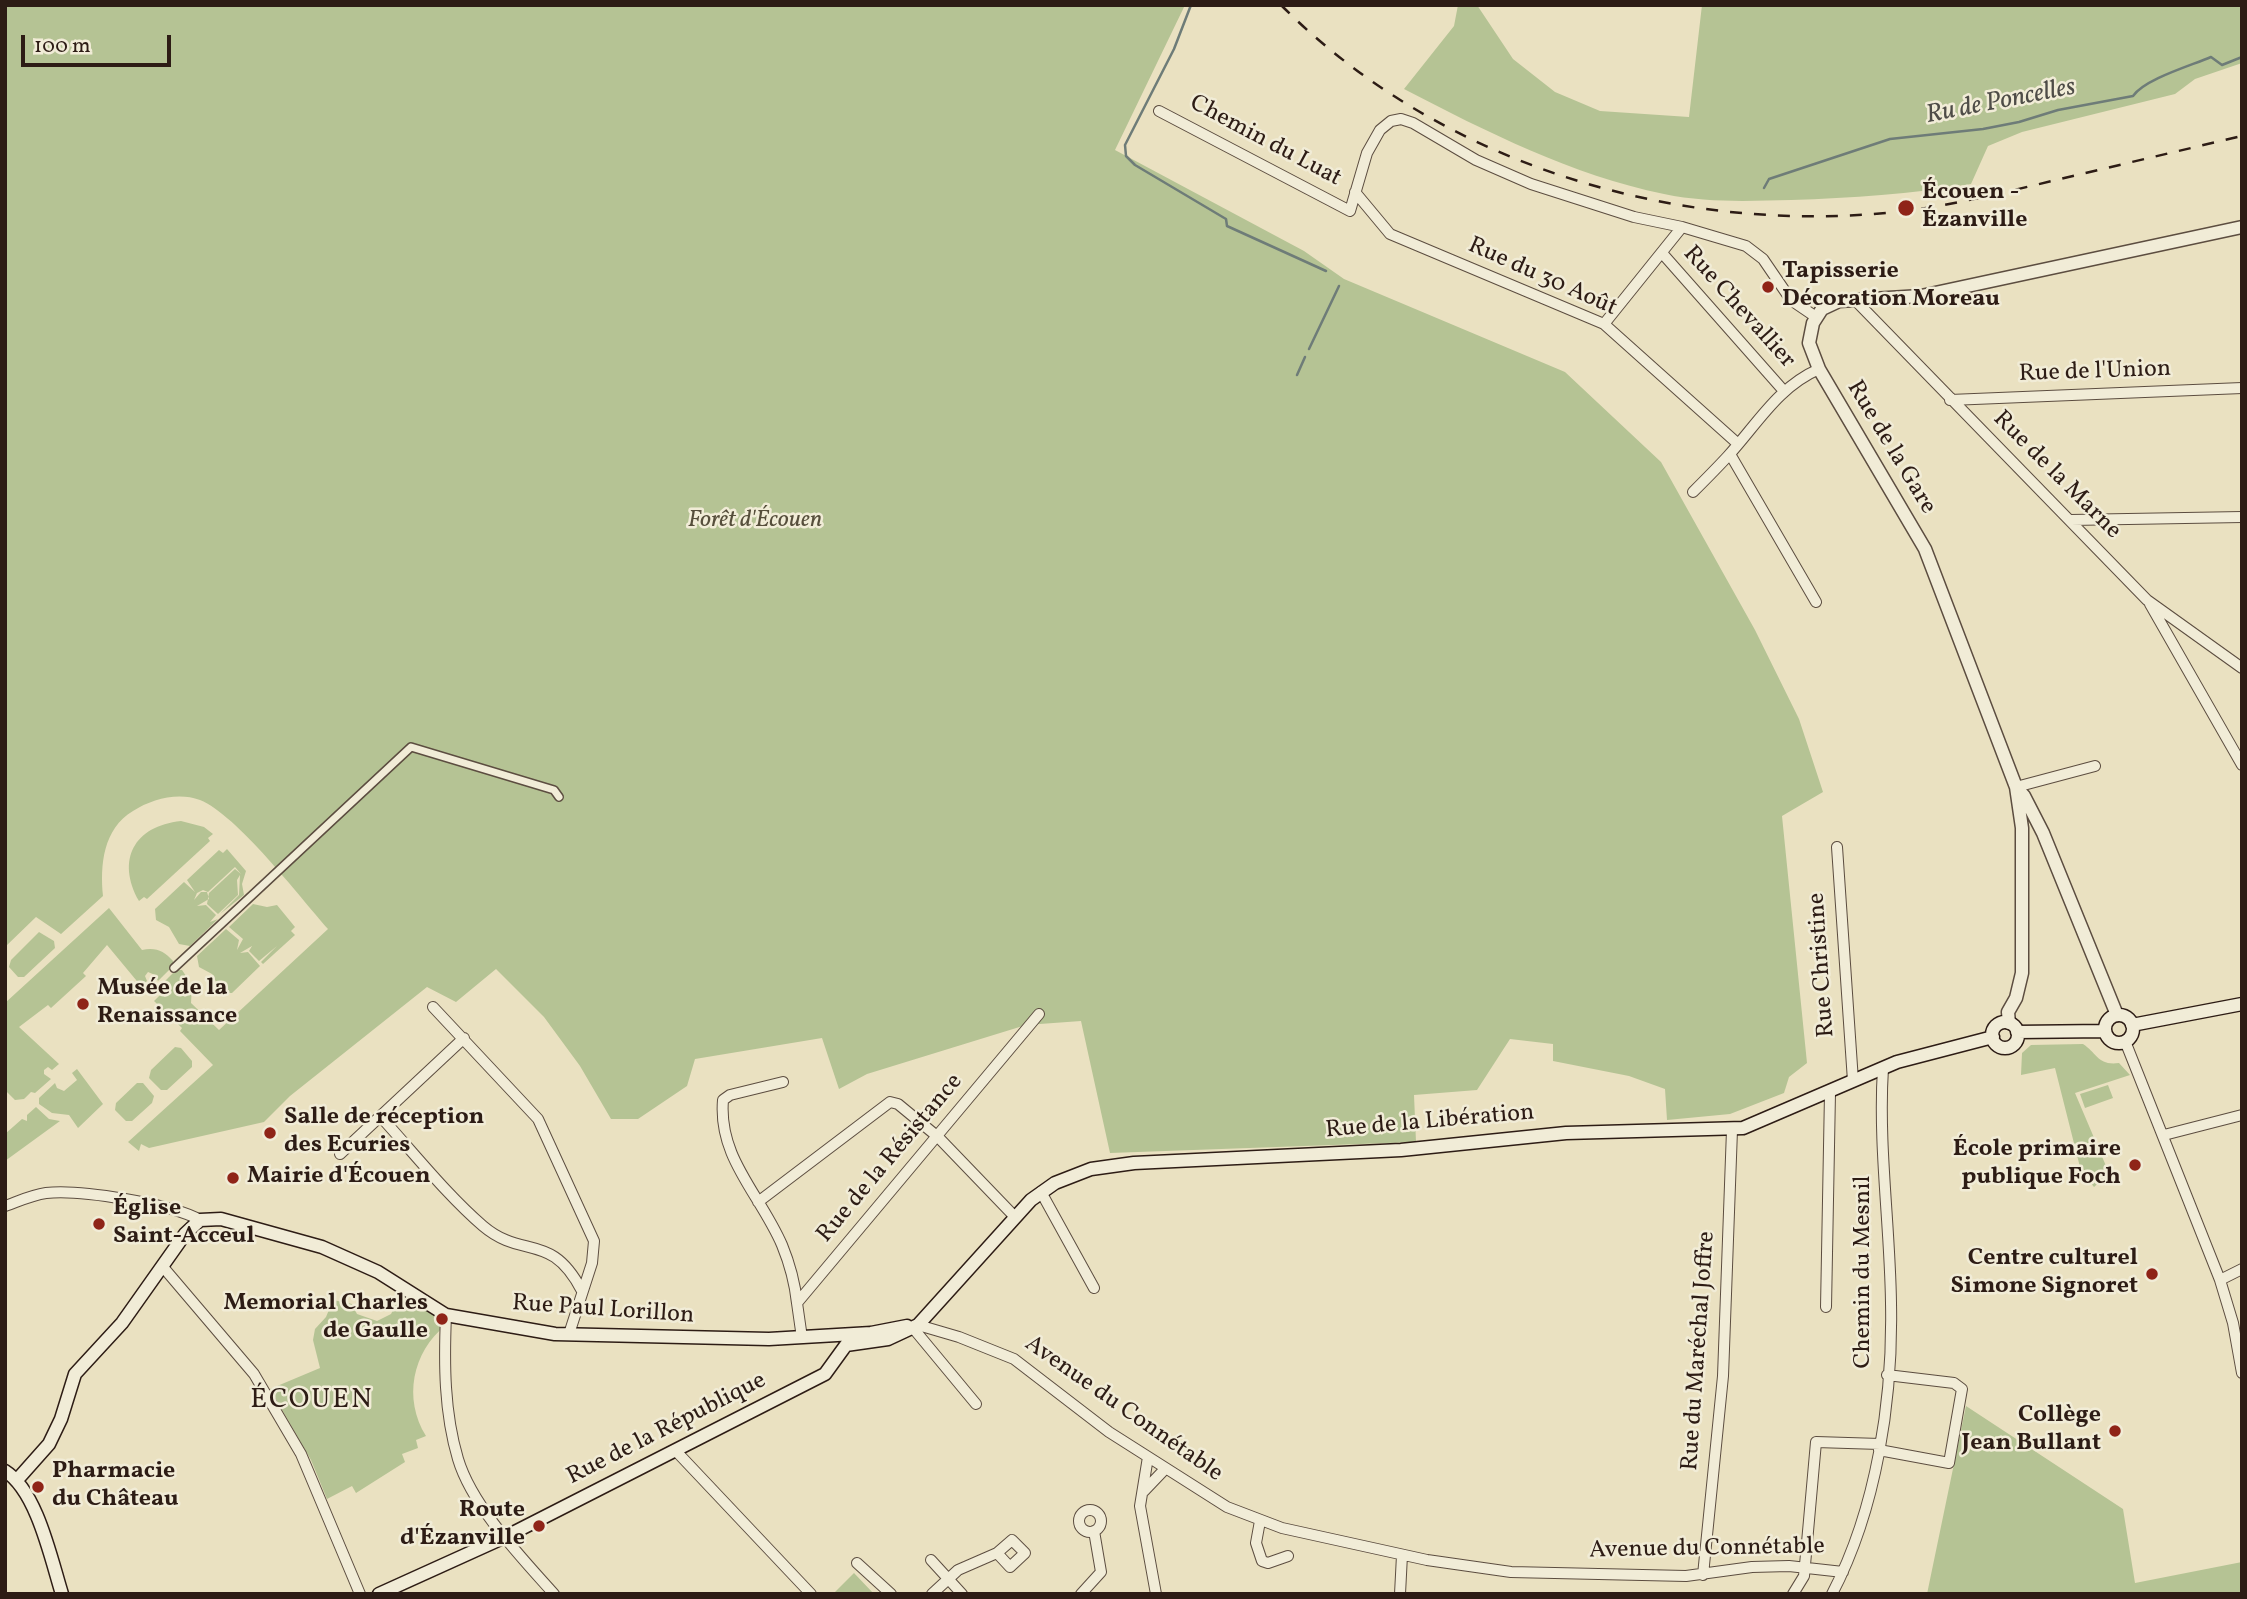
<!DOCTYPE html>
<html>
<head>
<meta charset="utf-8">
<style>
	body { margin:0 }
	#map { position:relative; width:2247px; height:1599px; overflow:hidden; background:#eae1c1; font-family:Vollkorn,serif }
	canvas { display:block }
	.frame { position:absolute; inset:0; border:7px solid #2d1c15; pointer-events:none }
	.scale { position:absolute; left:21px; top:35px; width:150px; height:32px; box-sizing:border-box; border:4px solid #2d1c15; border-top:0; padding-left:9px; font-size:21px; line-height:24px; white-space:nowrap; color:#2d1c15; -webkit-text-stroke:5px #f1ecd7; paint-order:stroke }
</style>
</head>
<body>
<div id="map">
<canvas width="2247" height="1599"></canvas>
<div class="frame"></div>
<div class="scale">100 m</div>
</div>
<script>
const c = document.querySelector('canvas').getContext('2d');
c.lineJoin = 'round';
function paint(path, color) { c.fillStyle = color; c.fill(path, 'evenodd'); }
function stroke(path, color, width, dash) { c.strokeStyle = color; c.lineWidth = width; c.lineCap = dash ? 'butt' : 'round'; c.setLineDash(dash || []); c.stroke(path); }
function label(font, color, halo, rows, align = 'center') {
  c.font = font + ' Vollkorn,serif'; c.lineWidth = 5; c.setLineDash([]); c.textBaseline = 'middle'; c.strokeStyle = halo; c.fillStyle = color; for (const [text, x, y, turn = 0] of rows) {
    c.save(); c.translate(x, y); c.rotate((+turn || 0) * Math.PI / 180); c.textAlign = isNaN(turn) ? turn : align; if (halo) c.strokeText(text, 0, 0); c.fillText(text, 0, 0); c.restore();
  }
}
const green = new Path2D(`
	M5,5H1185L1115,150L1304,251L1344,279L1565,372L1661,462L1755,630L1799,719L1823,792L1782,816L1807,1063L1789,1077L1784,1093L1730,1114L1667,1120L1665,1089L1629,1076L1553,1061V1044L1510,1039L1477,1090L1414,1095L1416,1142L1110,1153L1081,1021L1026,1025L867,1074L839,1089L822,1038L695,1059L687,1086L638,1119H611L580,1066L544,1017L496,969L456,1002L427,987L290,1096L264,1122L149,1148L141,1144L139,1151L128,1142L213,1065L180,1031L182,1028L154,1001L161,994L165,997L169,993L167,986L161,985L176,970H182L192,985L191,1003L219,1030L328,929C299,896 237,815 200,800C178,792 152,799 133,811C103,829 100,865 103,896L61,934L36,917L5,947Z
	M1458,5H1477L1513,59L1555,92L1600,111L1689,117L1702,5H2242V63L2195,79L2175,94L2022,132L1988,146L1971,184C1911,194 1852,198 1791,200C1749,201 1707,203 1664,194C1572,175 1487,132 1404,89L1454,26Z
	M181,821L204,827L213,834L208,838L210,841L147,899L144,897L139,901C116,860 134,826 181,821Z
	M227,849L246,871L242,884L244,895L220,914L239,895L240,875L237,880L238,895L218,914L207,904L209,893L235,869L241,874L235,867L208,892L203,890L197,893L194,900L201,892H207L209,899L197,906L206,905L216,915L210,922L218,919L190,946L179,944L169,927L156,920L155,909L184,882L195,892L187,880L219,850L223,853Z
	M253,904L267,907L277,905L295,927L291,931L295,935L263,964L261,962L277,946L259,961L249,951L252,946L240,953L248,952L260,966L232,993C217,994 218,983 212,974L199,967L197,956L226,929L239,940L237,950L243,939L229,927Z
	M109,908L142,950C156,947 164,951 173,961V966L158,981L155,975L148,972L145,976L147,981L141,986L107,945L83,973L86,976L51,1008L48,1005L19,1027L59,1064L52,1070L48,1067L44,1070V1074L51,1079L35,1093L31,1092L24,1099L15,1100L5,1090V1003Z
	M39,932L54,941L55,948L24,977H18L9,967L11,960Z
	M2083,1044C2097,1053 2098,1066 2119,1063L2130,1075L2075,1093L2109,1173L2094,1187L2081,1171L2055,1068L2021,1075L2022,1053L2031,1045Z
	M175,1047L181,1048L192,1061V1067L167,1090H161L149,1078L151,1070Z
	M77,1069L103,1104L78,1128L69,1115L52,1113L39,1104V1098L55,1083L57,1088L64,1091L77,1080L72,1073Z
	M137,1083H143L154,1096L152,1103L132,1121H126L115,1110L116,1103Z
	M2108,1085L2113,1098L2085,1108L2080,1094Z
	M36,1107L49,1119L60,1121L5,1161V1134L22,1119L27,1121V1115Z
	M402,1293L437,1310L446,1325C412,1352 403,1399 426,1436L416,1440L418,1448L402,1454L405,1462L356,1493L352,1486L327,1499L311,1460L270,1389L320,1368L313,1340L315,1329L326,1317L333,1300L352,1304L357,1314L377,1321L391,1314Z
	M1966,1406L2123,1509L2135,1583L2242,1562V1594H1927Z
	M854,1573L874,1594H833Z`);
const stream = new Path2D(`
	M1191,5L1174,49L1125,145L1126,156L1135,165L1226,219L1227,226L1326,271
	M1764,188L1769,179L1890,139L1983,129L2019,122L2058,110L2133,96C2145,79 2190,66 2211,57L2222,65L2242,57
	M1309,349L1339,286
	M1297,375L1305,357`);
const pedestrian = new Path2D(`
	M174,968L411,747L554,790L559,797`);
const minor = new Path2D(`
	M1159,111L1350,211L1367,153L1380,130L1391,121L1401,119L1413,123L1476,160L1531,184L1634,217L1682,227L1746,246L1763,259L1791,300L1816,317
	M1355,192L1390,234L1604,324L1737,443
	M1662,253L1783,390
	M1854,299L2147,600L2242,668
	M1604,324L1682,227
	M1950,400L2242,388
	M1730,454L1816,602
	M1693,492C1705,480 1717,468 1728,456C1758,423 1778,387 1819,369
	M2071,520L2242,517
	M2150,604L2242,765
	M2016,787L2095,766
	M1837,847L1853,1081
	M433,1007L538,1119L594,1241L592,1263L569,1334
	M2125,1041L2220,1280L2233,1323L2242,1373
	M783,1082L730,1095L723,1100C718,1158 760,1194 782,1245C789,1262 795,1284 797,1303
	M380,1116C414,1153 446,1194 483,1226C523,1260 551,1231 582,1291
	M2164,1135L2242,1115
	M340,1154L464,1038
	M1041,1192L1094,1288
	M758,1202L890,1102L898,1104L938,1137L1015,1217
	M5,1206C19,1201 32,1195 46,1193C79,1189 172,1204 200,1220
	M163,1267L254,1374L301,1454L360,1594
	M2220,1280L2242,1269
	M1826,1307L1830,1093
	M446,1315C444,1363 444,1412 458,1459C472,1506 521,1557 554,1594
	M918,1325L959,1337L1014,1359L1109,1432L1227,1507L1282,1528L1427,1560L1511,1572L1686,1576L1752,1567L1789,1566L1843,1572
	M913,1328L976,1404
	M802,1338L797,1303L1039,1014
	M675,1450L811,1594
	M1879,1450L1949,1463L1962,1389L1954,1383L1887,1375
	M1148,1457L1140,1506L1156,1594
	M1144,1491L1165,1469
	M1079 1521a11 11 0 1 1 22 0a11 11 0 1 1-22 0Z
	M1260,1521L1256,1543L1262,1561L1268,1563L1288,1556
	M931,1560L962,1594
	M857,1563L891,1594
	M1703,1575L1723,1376L1732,1130
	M932,1594L958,1570L997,1553L1012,1540L1025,1553L1010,1567L997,1553
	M1081,1594L1101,1572L1094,1531
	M1400,1594L1402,1555
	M1793,1594L1804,1576L1816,1442L1880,1444
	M1832,1594C1877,1508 1893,1399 1891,1303C1890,1225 1878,1145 1883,1068`);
const tertiary = new Path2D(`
	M2016,787L2024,796L2043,833L2117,1015
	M2009,1023L2008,1012L2016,998L2022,973V828L2016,787L1925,549L1819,369L1809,343L1813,323L1822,309L1839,301L1921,296L2242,227`);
const secondary = new Path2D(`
	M2105 1029a14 14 0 1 1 28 0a14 14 0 1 1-28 0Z
	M1992 1035a13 13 0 1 1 26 0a13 13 0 1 1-26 0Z
	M2132,1025L2242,1004
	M2017,1032L2105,1031
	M5,1471C37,1491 51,1559 62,1594
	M17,1480L49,1444L61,1419L75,1374L122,1323L185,1234L200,1220L221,1219L322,1247L378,1272L446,1315L555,1334L769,1339L871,1333L907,1326
	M379,1594L505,1537L825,1374L846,1345L888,1339L918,1325L1031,1200L1055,1183L1091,1169L1134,1163L1401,1150L1566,1133L1743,1128L1897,1062L1993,1037`);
const rail = new Path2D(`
	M1281,5C1437,162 1669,233 1886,213C1942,208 1997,194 2052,181C2115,166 2178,151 2242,136`);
const markers = [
	[1906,208,9,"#8f2418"],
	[1768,287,7,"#8f2418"],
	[83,1004,7,"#8f2418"],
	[270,1133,7,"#8f2418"],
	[2135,1165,7,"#8f2418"],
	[233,1178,7,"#8f2418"],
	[99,1224,7,"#8f2418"],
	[2152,1274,7,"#8f2418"],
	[442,1319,7,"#8f2418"],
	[2115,1431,7,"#8f2418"],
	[38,1487,7,"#8f2418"],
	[539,1526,7,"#8f2418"]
];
const streetNames = [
	["Chemin du Luat",1265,142,28],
	["Rue du 30 Août",1542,278,24],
	["Rue Chevallier",1738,308,48],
	["Rue de l'Union",2095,373,-2],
	["Rue de la Gare",1890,448,59],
	["Rue de la Marne",2056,476,45],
	["Rue Christine",1823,965,-94],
	["Rue de la Libération",1430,1123,-5],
	["Rue de la Résistance",891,1159,-50],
	["Chemin du Mesnil",1865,1272,-90],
	["Rue Paul Lorillon",603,1311,4],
	["Rue du Maréchal Joffre",1700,1351,-86],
	["Avenue du Connétable",1123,1410,35],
	["Rue de la République",667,1430,-27],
	["Avenue du Connétable",1707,1550,-1]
];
const poiNames = [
	["Écouen -",1922,194],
	["Ézanville",1922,222],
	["Tapisserie",1782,273],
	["Décoration Moreau",1782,301],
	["Musée de la",97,990],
	["Renaissance",97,1018],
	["Salle de réception",284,1119],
	["des Ecuries",284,1147],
	["École primaire",2121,1151,"right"],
	["publique Foch",2121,1179,"right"],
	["Mairie d'Écouen",247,1178],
	["Église",113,1210],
	["Saint-Acceul",113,1238],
	["Centre culturel",2138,1260,"right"],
	["Simone Signoret",2138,1288,"right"],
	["Memorial Charles",428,1305,"right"],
	["de Gaulle",428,1333,"right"],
	["Collège",2101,1417,"right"],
	["Jean Bullant",2101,1445,"right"],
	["Pharmacie",52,1473],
	["du Château",52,1501],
	["Route",525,1512,"right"],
	["d'Ézanville",525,1540,"right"]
];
const parkNames = [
	["Forêt d'Écouen",755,522]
];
const waterNames = [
	["Ru de Poncelles",2001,103,-11]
];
const quarterNames = [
	["ÉCOUEN",312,1402]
];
paint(green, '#b5c394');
stroke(stream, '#6e7c78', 2.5);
stroke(pedestrian, '#5c4d40', 10);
stroke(minor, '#5c4d40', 12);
stroke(tertiary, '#5c4d40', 15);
stroke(secondary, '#2d1c15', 15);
stroke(pedestrian, '#f1ecd7', 7);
stroke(minor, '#f1ecd7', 10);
stroke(tertiary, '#f1ecd7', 12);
stroke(secondary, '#f1ecd7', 12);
stroke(rail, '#2d1c15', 2.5, [12, 12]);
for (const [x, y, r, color] of markers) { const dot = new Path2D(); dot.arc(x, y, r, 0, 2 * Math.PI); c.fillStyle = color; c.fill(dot); stroke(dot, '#f1ecd7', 2.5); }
label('24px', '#2d1c15', '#f1ecd7', streetNames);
label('bold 24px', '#2d1c15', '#f1ecd7', poiNames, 'left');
label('italic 24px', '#564e3b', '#f1ecd7', parkNames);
label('italic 26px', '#4e4c47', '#f1ecd7', waterNames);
c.letterSpacing = '2px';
label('28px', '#2d1c15', '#f1ecd7', quarterNames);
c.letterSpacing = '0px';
</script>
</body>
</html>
